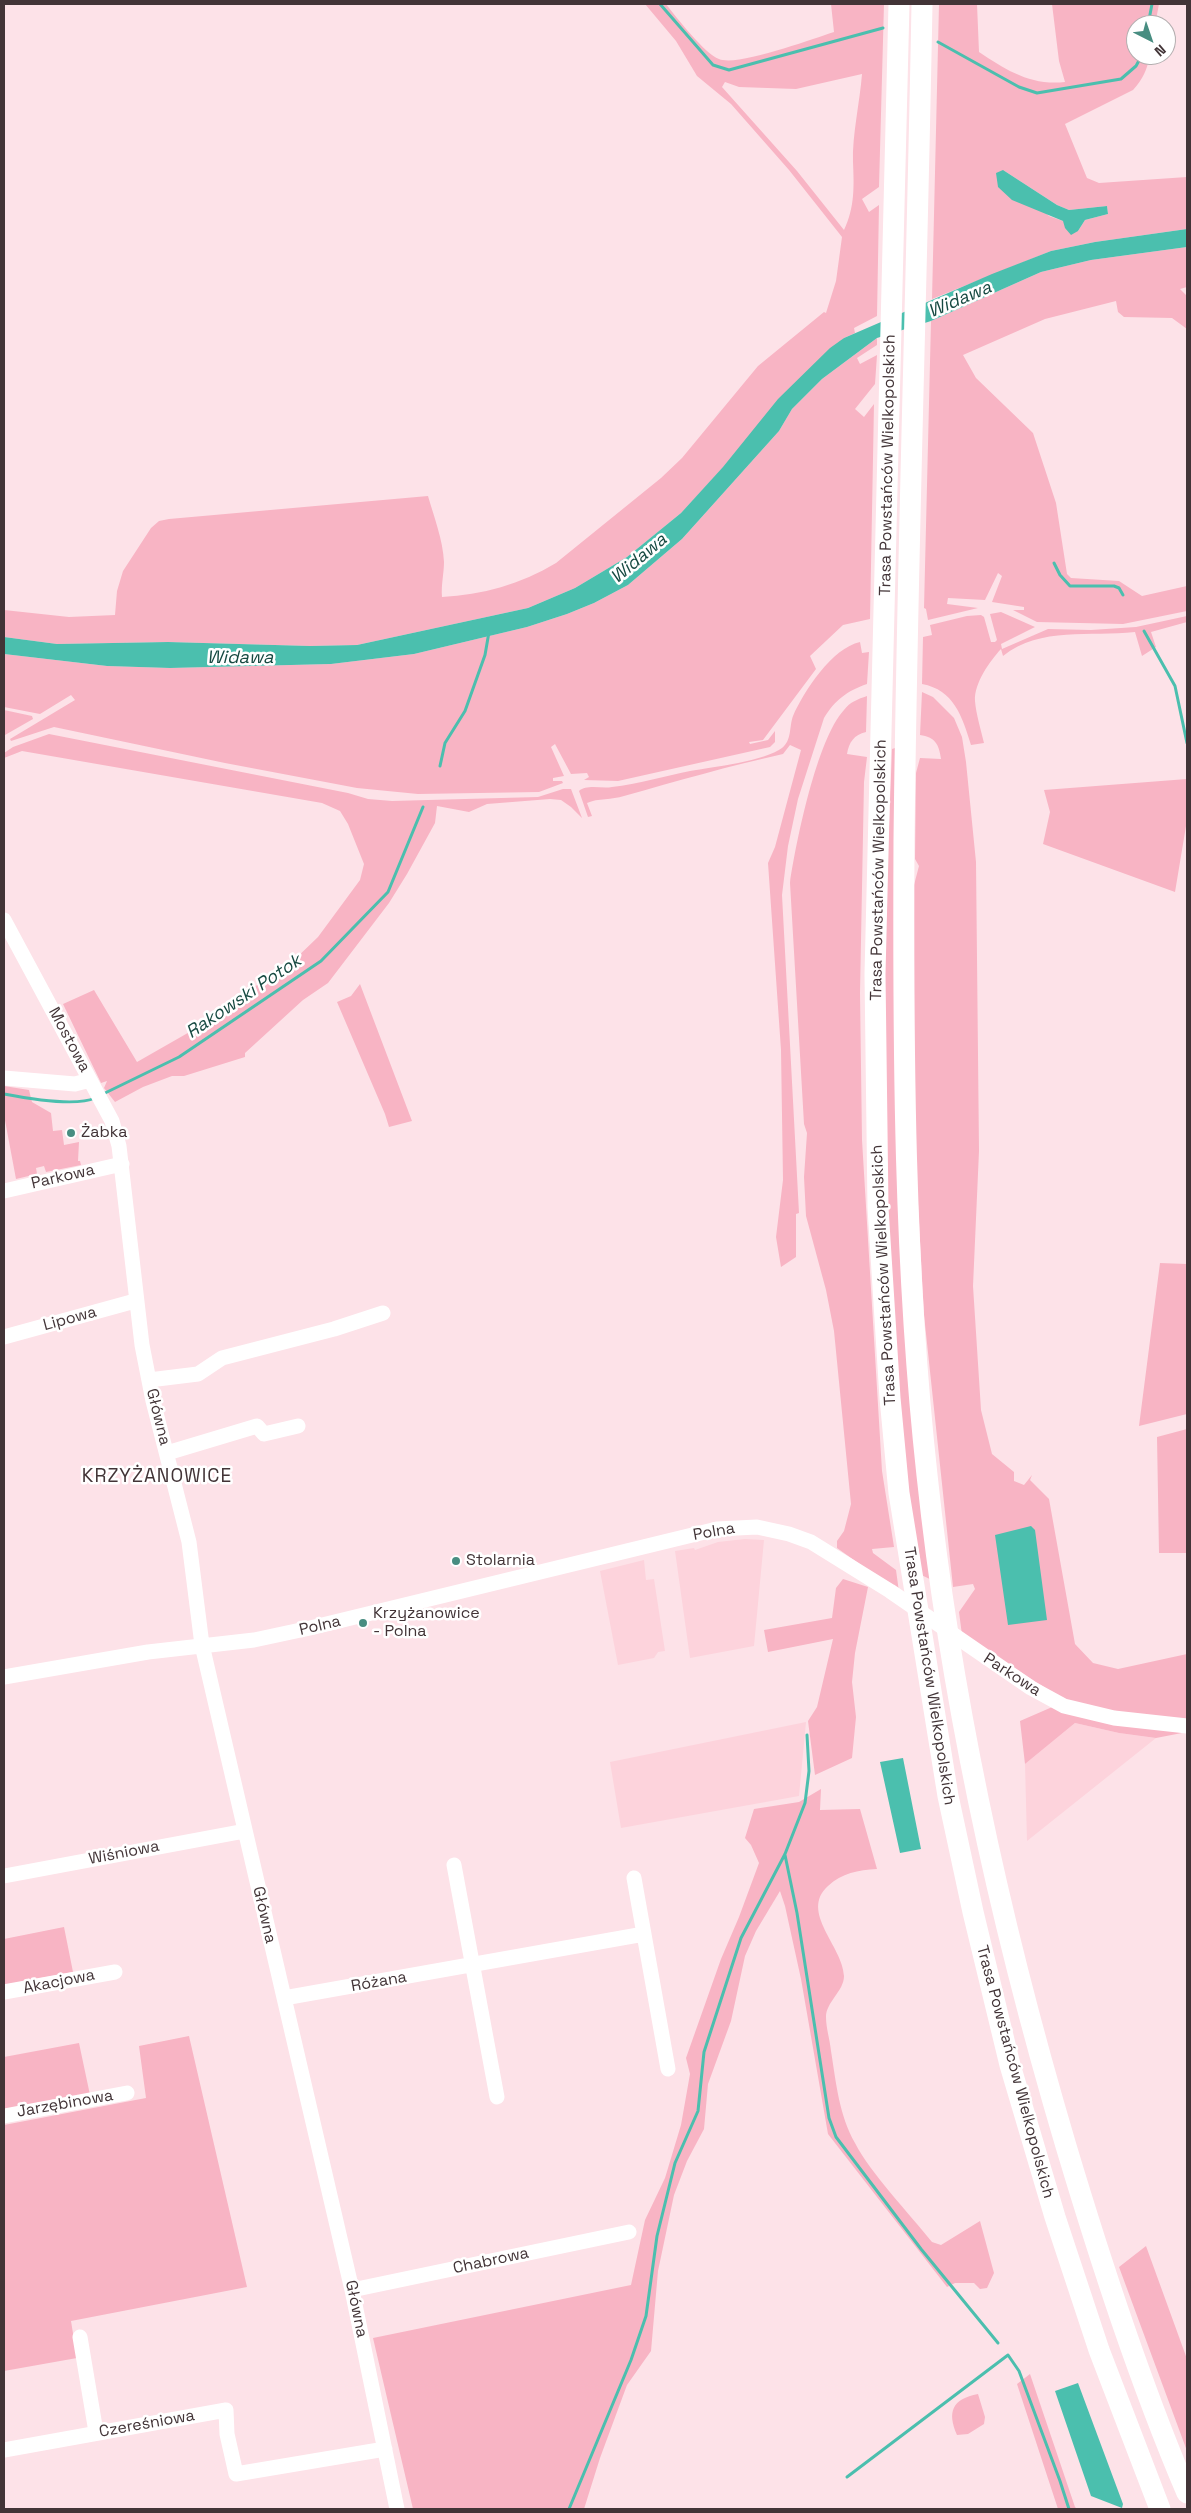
<!DOCTYPE html>
<html>
<head>
<meta charset="utf-8">
<style>
	body { margin:0 }
	#map { position:relative; width:1191px; height:2513px; overflow:hidden; background:#fde2e8; font-family:"Space Grotesk",sans-serif }
	canvas { display:block }
	.frame { position:absolute; inset:0; border:5px solid #423437; pointer-events:none }
	.north { position:absolute; left:1126px; top:15px; width:50px; height:50px; box-sizing:border-box; background:#fff; border:1px solid #b3aeaf; border-radius:50%; rotate:139deg; font-size:14px; font-weight:700; line-height:20px; text-align:center; color:#423437 }
	.north::after { content:''; display:block; margin:auto; width:18px; height:22px; background:#488d81; clip-path:polygon(50% 0,100% 100%,50% 72%,0 100%) }
</style>
</head>
<body>
<div id="map">
<canvas width="1191" height="2513"></canvas>
<div class="frame"></div>
<div class="north">N</div>
</div>
<script>
const c = document.querySelector('canvas').getContext('2d');
c.lineJoin = 'round';
function paint(path, color) { c.fillStyle = color; c.fill(path, 'evenodd'); }
function stroke(path, color, width, dash) { c.strokeStyle = color; c.lineWidth = width; c.lineCap = dash ? 'butt' : 'round'; c.setLineDash(dash || []); c.stroke(path); }
function label(font, color, halo, rows, align = 'center') {
  c.font = font + ' "Space Grotesk",sans-serif'; c.lineWidth = 5; c.setLineDash([]); c.textBaseline = 'middle'; c.strokeStyle = halo; c.fillStyle = color; for (const [text, x, y, turn = 0] of rows) {
    c.save(); c.translate(x, y); c.rotate((+turn || 0) * Math.PI / 180); c.textAlign = isNaN(turn) ? turn : align; if (halo) c.strokeText(text, 0, 0); c.fillText(text, 0, 0); c.restore();
  }
}
const built = new Path2D(`
	M745,1539L764,1540L754,1646L690,1658L675,1551L694,1548L695,1550L718,1542Z
	M644,1560L646,1580L654,1579L665,1651L658,1652L654,1658L618,1665L600,1571Z
	M806,1722L799,1796L621,1828L610,1762Z
	M1075,1723L1119,1733L1156,1738L1027,1841L1025,1764Z`);
const green = new Path2D(`
	M645,4H666C676,17 705,54 719,59C737,67 812,39 834,32L831,4H884L879,187L862,199L869,212L879,205L877,316L854,328L855,333L844,338L681,513L627,557L575,588L528,608L357,645L310,646L168,642L57,644L4,637V610L69,617L115,615L117,591L123,571L151,528L159,521L169,519L428,496C434,517 443,540 444,562C444,573 441,585 442,597C482,595 521,584 556,563L661,478L682,458L758,366L824,312L826,313L836,281L842,237L789,170L731,104L697,76L676,41ZM862,74C860,101 852,136 853,162C854,186 855,207 844,230L797,171L722,87L725,82L739,87L796,89Z
	M939,4H977L979,52C1006,70 1031,86 1065,82L1059,61L1052,4H1159L1155,25H1136V55H1150C1147,70 1143,79 1133,90L1065,124L1087,178L1099,183L1187,177V229L1095,242L1051,251L932,299ZM1003,170L1057,205L1069,210L1107,206L1108,214L1085,220L1078,231L1063,221L1049,216Z
	M1187,247V287L1180,289L1187,296V329L1172,318L1124,317L1118,312L1116,301L1045,319L963,355L976,378L1033,433L1056,503L1067,574L1071,578L1119,581L1142,596L1187,586V611L1123,624L1037,622L1013,610H1024V607L992,602L1002,576L998,573L985,600L948,598L947,604L978,608L928,620L926,609L924,608L931,321L1041,272L1091,260Z
	M877,338V345L857,358L860,364L877,355L875,384L855,409L864,417L874,404L870,619L843,625L810,656L816,669L763,740L749,742L750,744L768,740L775,731V742L770,747L618,781L584,780L589,777L587,773L571,774L555,744L551,747L564,776L553,778V781H562L563,783L539,792L418,794L357,788L225,763L54,727L11,741L10,739L75,700L71,695L40,714L4,707V654L107,666L170,668L331,664L414,654L527,627L567,614L594,603L628,585L682,539L779,431L792,409L822,379Z
	M1001,612L1035,627L1001,644L1002,649L1048,629L1091,630L1136,627L1187,616V622L1151,632L1156,647L1142,656L1135,632C1090,637 1041,626 1003,656L1001,649C990,661 974,683 975,701C976,714 981,730 984,743L971,745C962,716 954,690 922,684L923,637L932,635L930,625L967,616L981,615L984,617L991,642H995L997,640L990,614Z
	M860,642L862,653L869,652L867,684C847,691 835,700 824,718L798,799L788,846L782,895L799,1213L796,1214V1257L781,1267L776,1237L783,1180L781,1050L768,863L775,847L801,750L790,745L783,754C729,766 677,781 624,796C612,800 598,798 587,803L592,816L588,817L579,791C587,784 602,789 612,787C638,784 665,776 690,771C713,767 765,761 782,748C792,740 789,727 793,716C804,691 832,648 860,642Z
	M922,692L933,697L954,718L962,737L966,762L976,862L979,1151L973,1286L981,1410L992,1454L1014,1472V1481L1024,1485L1032,1475L1030,1480L1049,1499L1075,1644L1093,1663L1118,1669L1187,1654V1732L1156,1738L1119,1733L1075,1723L1025,1764L1020,1721L1066,1701L962,1635L959,1612L975,1589L973,1584L953,1587L924,1315L913,1112L914,885L919,866L915,859L916,773L920,758L941,759C939,744 935,737 920,735Z
	M867,696L866,732C854,735 849,742 847,754L867,757L864,782L860,993L862,1140L882,1471L894,1547L872,1549L873,1553L896,1570L899,1592L837,1548V1541L844,1531L851,1504L834,1331L826,1290L806,1216L804,1177L807,1133L804,1124L790,883C796,842 817,739 844,710C850,702 858,699 867,696Z
	M4,710L32,716L33,719L5,735Z
	M49,734L348,793L368,799L392,801L538,797L563,789H571L582,818L571,807L561,800L550,799L487,804L469,812L437,806L435,823L407,874L389,903L328,983L303,1000L245,1053V1057L184,1076H172L143,1087L115,1102L104,1088L107,1081L101,1083L63,1004L94,990L137,1062L193,1030L248,990L274,976L292,962L318,937L360,880L364,864L348,824L340,811L322,803L22,751L4,758V753L13,747Z
	M895,748L894,1000L934,1581L917,1573L891,1324L881,1032L892,749Z
	M1187,779V820L1175,892L1043,844L1050,812L1044,790Z
	M360,984L412,1121L389,1127L385,1114L337,1002L351,996Z
	M4,1086L29,1090L32,1102L51,1113L53,1131L62,1130L64,1145L79,1142L78,1161H80L81,1165L46,1172L44,1166L36,1168L37,1174L16,1179L4,1115Z
	M1160,1263L1187,1264V1414L1139,1426Z
	M1187,1429V1553H1159L1157,1437Z
	M843,1579L868,1587L855,1653L852,1682L856,1717L852,1758L815,1775L808,1721L817,1707L833,1639L768,1652L764,1630L832,1618L836,1588Z
	M821,1789L820,1810L860,1809L877,1869C858,1870 842,1873 828,1886C799,1912 843,1946 844,1976C844,1991 826,2002 826,2017C826,2028 830,2040 831,2051C836,2082 839,2115 855,2143C871,2174 909,2213 932,2242L941,2245L980,2221L994,2273L987,2288L980,2289L974,2283H955L947,2287L828,2134L801,1979L785,1906L780,1891L756,1931L745,1956L731,2021L708,2084L704,2129L687,2161L674,2195L658,2271L651,2351L627,2385L600,2458L584,2509H413L373,2338L631,2285L645,2220L665,2178L681,2125L690,2074L686,2058L721,1959L739,1917L759,1863L751,1845L745,1838L754,1809L799,1802Z
	M64,1927L73,1972L4,1985V1939Z
	M189,2036L247,2287L71,2321L77,2358L4,2371V2125L146,2098L139,2046Z
	M79,2043L90,2095L4,2111V2057Z
	M1146,2246L1187,2359V2451L1119,2267Z
	M1030,2374L1075,2507L1077,2509H1058L1017,2384Z
	M978,2394L985,2417L984,2424L968,2434L957,2435C947,2412 952,2399 978,2394Z`);
const water = new Path2D(`
	M1003,170L1057,205L1069,210L1107,206L1108,214L1085,220L1078,231L1071,235L1065,228L1063,221L1012,200L998,187L996,173Z
	M1187,229V247L1091,260L1041,272L931,321L877,338L822,379L792,409L779,431L682,539L628,585L594,603L567,614L527,627L414,654L331,664L170,668L107,666L4,654V637L57,644L168,642L310,646L357,645L528,608L575,588L627,557L681,513L723,467L778,399L830,348L844,338L992,274L1051,251L1095,242Z
	M1031,1526L1035,1530L1047,1620L1008,1625L995,1535Z
	M903,1758L921,1849L900,1853L880,1762Z
	M1078,2383L1123,2504L1122,2508L1091,2496L1055,2391Z`);
const stream = new Path2D(`
	M660,4L713,65L729,70L883,28
	M1148,25L1152,4
	M938,42L1019,87L1037,93L1121,79L1136,66L1142,55
	M1054,563L1060,575L1070,586H1114L1119,588L1123,595
	M1144,631L1175,686L1187,743
	M440,766L445,743L465,711L485,655L489,632
	M4,1094C25,1098 75,1107 95,1098
	M103,1094L179,1057L321,961L388,892L423,807
	M785,1855L797,1913L829,2118L836,2137L921,2249L998,2343
	M847,2477L1008,2355L1019,2371L1060,2481L1069,2509
	M569,2509L631,2360L646,2316L657,2236L675,2163L698,2111L704,2052L741,1938L785,1854L805,1803L809,1771L807,1735`);
const minor = new Path2D(`
	M4,920L90,1080L112,1121L119,1146L142,1345L153,1401L189,1542L202,1645L352,2290L397,2509
	M4,1078L75,1084L90,1080
	M4,1191L122,1164
	M4,1337L135,1301
	M149,1380L198,1374L222,1358L334,1329L383,1313
	M167,1453L257,1426L264,1434L298,1426
	M4,1677L148,1652L254,1640L310,1628L717,1529L757,1527L789,1534L811,1542L890,1591L1031,1688L1064,1706L1114,1718L1187,1726
	M454,1865L497,2097
	M4,1876L245,1831
	M634,1878L668,2069
	M4,1992L115,1972
	M284,1998L644,1934
	M4,2116L127,2093
	M352,2290L629,2232
	M80,2337L96,2432
	M4,2450L226,2410L227,2434L236,2474L385,2449`);
const highway = new Path2D(`
	M899,4L875,974L878,1208L890,1398L899,1493L948,1796L973,1912L1010,2065L1055,2217L1099,2350L1160,2509
	M922,4C917,283 907,562 904,841C903,1052 904,1265 927,1475C951,1702 1001,1927 1066,2146C1101,2263 1139,2380 1187,2493`);
const markers = [
	[71,1133,5,"#488d81"],
	[456,1561,5,"#488d81"],
	[363,1623,5,"#488d81"]
];
const streetNames = [
	["Trasa Powstańców Wielkopolskich",888,465,-89],
	["Trasa Powstańców Wielkopolskich",879,870,-89],
	["Mostowa",69,1040,62],
	["Parkowa",63,1177,-13],
	["Trasa Powstańców Wielkopolskich",884,1275,-93],
	["Lipowa",70,1319,-15],
	["Główna",158,1417,76],
	["Polna",714,1532,-10],
	["Polna",320,1626,-13],
	["Parkowa",1012,1675,33],
	["Trasa Powstańców Wielkopolskich",929,1676,81],
	["Wiśniowa",124,1853,-11],
	["Główna",264,1915,77],
	["Akacjowa",59,1982,-11],
	["Różana",379,1982,-10],
	["Trasa Powstańców Wielkopolskich",1015,2072,75],
	["Jarzębinowa",65,2104,-10],
	["Chabrowa",491,2261,-12],
	["Główna",356,2309,78],
	["Czereśniowa",147,2424,-10]
];
const poiNames = [
	["Żabka",81,1133],
	["Stolarnia",466,1561],
	["Krzyżanowice",373,1614],
	["- Polna",373,1632]
];
const waterNames = [
	["Widawa",960,300,-23],
	["Widawa",639,559,-40],
	["Widawa",240,658],
	["Rakowski Potok",244,997,-34]
];
const quarterNames = [
	["KRZYŻANOWICE",157,1477]
];
paint(built, '#fdd3dc');
paint(green, '#f8b4c4');
paint(water, '#4bbfae');
stroke(stream, '#4bbfae', 3);
stroke(minor, '#fff', 15);
stroke(highway, '#fff', 21);
for (const [x, y, r, color] of markers) { const dot = new Path2D(); dot.arc(x, y, r, 0, 2 * Math.PI); c.fillStyle = color; c.fill(dot); stroke(dot, '#fff', 2); }
label('16px', '#423437', '#fff', streetNames);
label('16px', '#423437', '#fff', poiNames, 'left');
label('italic 18px', '#164941', '#fff', waterNames);
c.letterSpacing = '1px';
label('19px', '#423437', '#fff', quarterNames);
c.letterSpacing = '0px';
</script>
</body>
</html>
